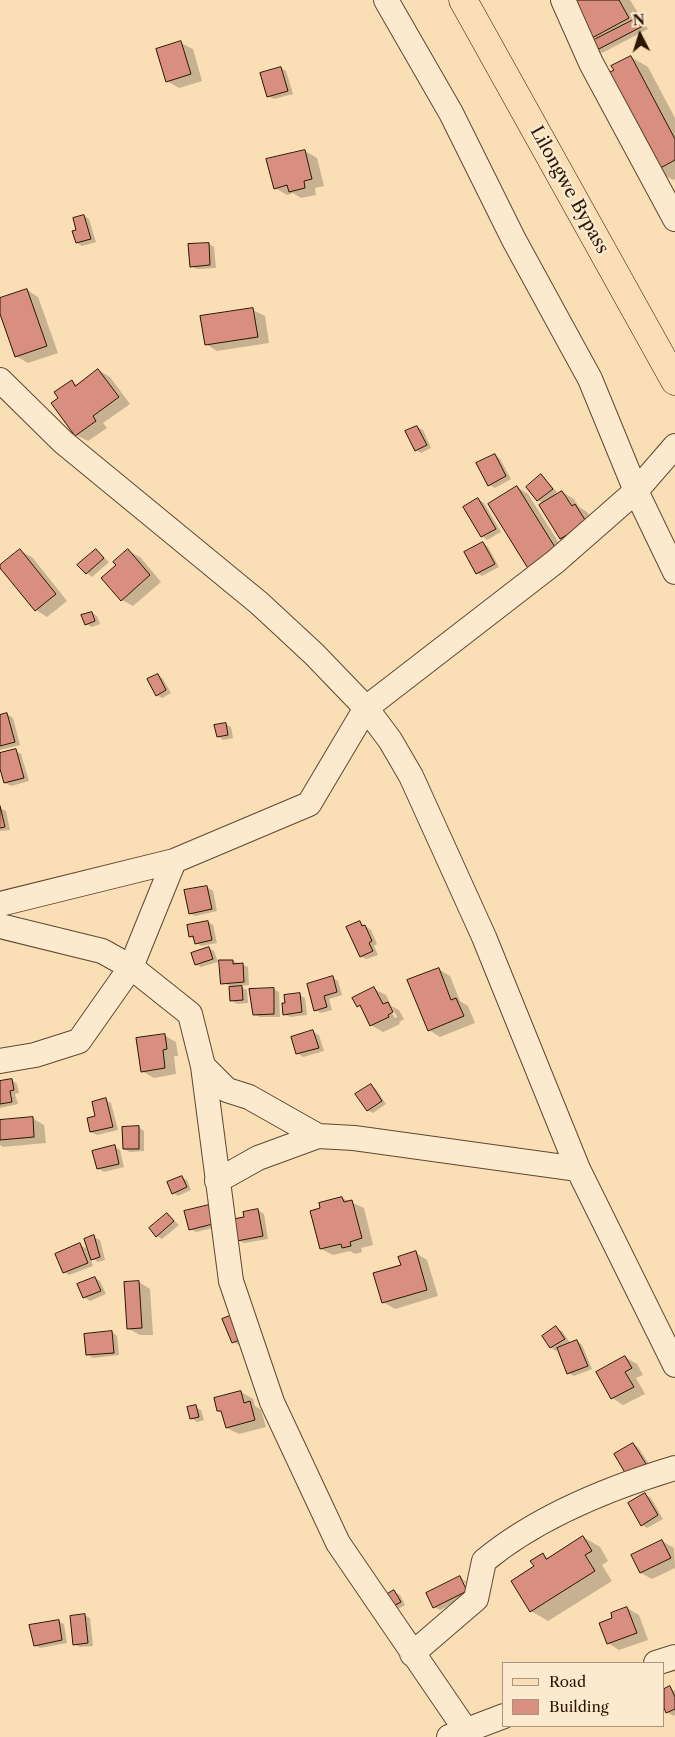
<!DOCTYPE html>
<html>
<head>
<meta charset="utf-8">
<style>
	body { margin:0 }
	#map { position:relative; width:675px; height:1737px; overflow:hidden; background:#fadeb5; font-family:"Libre Caslon Text",serif }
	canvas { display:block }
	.legend { position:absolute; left:502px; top:1662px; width:162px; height:65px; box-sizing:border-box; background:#fceacf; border:1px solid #a8957d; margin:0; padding:6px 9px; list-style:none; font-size:15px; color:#2a1603 }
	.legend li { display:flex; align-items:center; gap:10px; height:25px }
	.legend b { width:25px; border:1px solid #a8957d }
	.north { position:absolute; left:615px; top:10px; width:50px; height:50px; -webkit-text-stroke:4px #fceacf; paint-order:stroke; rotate:355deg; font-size:14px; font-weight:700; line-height:20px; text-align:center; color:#2a1603 }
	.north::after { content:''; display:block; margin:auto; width:18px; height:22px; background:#2a1603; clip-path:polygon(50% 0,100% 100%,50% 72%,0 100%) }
</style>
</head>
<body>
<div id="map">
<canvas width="675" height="1737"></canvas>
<ul class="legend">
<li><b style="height:6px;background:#fadeb5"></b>Road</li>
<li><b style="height:14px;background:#d98f7f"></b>Building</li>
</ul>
<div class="north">N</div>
</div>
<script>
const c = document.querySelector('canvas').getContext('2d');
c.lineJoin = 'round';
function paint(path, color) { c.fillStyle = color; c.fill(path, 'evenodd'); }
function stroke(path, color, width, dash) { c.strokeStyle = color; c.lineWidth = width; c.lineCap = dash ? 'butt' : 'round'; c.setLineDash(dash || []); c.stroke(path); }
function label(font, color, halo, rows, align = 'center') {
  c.font = font + ' "Libre Caslon Text",serif'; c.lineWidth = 5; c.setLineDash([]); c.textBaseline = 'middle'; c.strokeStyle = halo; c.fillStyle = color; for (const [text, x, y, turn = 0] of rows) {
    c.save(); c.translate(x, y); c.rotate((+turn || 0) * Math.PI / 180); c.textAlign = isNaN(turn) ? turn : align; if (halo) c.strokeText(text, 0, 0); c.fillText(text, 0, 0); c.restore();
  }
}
const shadow = new Path2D(`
	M573,0H630L648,29L602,53L596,50L598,40L593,37Z
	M181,43L193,49L202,81L179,88L167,81Z
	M631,57L648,67L675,118V179L673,180L656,170L616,71Z
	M281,68L286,71L293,94L274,99L268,96Z
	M305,151L317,158L324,186L315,188L316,195L301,198L293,193L287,195L275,188Z
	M84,216L89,219L96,242L82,246L77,243L78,231Z
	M209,244L214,247L216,268L197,269L191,266Z
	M27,290L38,297L58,353L28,363L16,356L0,310V299Z
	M253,310L265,316L269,343L217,351L206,344Z
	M98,370L110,377L130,404L103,423L107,428L88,441L76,435L60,398L72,382L78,385Z
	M417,427L423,430L431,448L421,453L416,450Z
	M495,455L500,459L511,479L495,488L489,485Z
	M541,476L557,492L552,499L562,492L574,499L579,507L587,512L598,530L572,545L560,539L544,504L538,500Z
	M517,487L528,494L569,559L542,576Z
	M478,499L484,503L501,532L487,540L482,536Z
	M483,543L488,547L499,567L482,576L477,573Z
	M96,550L109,562L92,577L87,573Z
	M20,551L32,557L67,601L47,617L36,610Z
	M128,551L140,557L161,582L133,606L122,600L118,566Z
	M92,613L97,616L100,624L92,627L86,624Z
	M158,675L163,679L171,693L162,698L157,695Z
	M7,714L13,718L20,745L0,750V716Z
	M225,724L231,727L233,738L223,740L218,736Z
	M16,751L21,754L29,781L11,786L5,783L0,755Z
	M0,808L6,811L10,830L0,831Z
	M207,887L213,891L217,911L195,916L190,913Z
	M208,922L213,925L217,943L201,946L190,936Z
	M359,922L371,930L377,944L374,946L378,955L366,959L361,956Z
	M209,948L214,951L218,962L201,967L196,964Z
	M233,961L248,967L249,985L239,986L247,990L248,1003L237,1004L231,1000V986L223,983Z
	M438,969L450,976L460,1001L468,1006L475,1023L440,1037L429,1030Z
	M333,978L338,981L342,995L329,999L332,1010L321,1013L315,1010Z
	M273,989L279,992L280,1017H260L254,1014L251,990Z
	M374,989L386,995L391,1006L399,1010L404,1019L399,1022L400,1024L383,1032L371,1025L364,1010L358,1006ZM389,1008H392L397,1017L395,1018Z
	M299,995L305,998L307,1015L290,1017L284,1014Z
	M313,1032L319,1035L324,1051L303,1057L297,1053Z
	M164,1035L176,1042L178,1056H174L176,1074L154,1078L142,1071Z
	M12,1080L17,1084L19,1093L15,1094L18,1104L0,1108V1083Z
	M371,1085L376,1089L386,1104L373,1113L367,1110Z
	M105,1100L111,1103L118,1130L97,1135L91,1132Z
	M32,1118L44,1125L46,1143L3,1147L0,1145V1121Z
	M138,1127L144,1131V1151L130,1152L124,1149Z
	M115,1147L120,1150L124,1167L104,1172L98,1168Z
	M181,1177L187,1180L191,1190L178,1196L173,1193Z
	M342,1198L364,1208L373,1245L361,1248L362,1252L355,1254L350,1251L333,1255L321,1249L322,1209Z
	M258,1210L264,1214L268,1239L244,1243L238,1240Z
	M186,1212L218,1227L196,1232L190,1229Z
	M167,1214L179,1225L162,1239L157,1236Z
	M94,1237L100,1240L105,1260L98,1262L90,1257L93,1266L69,1275L64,1272L80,1245L86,1248L89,1255L91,1254Z
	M416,1253L427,1260L438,1296L395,1309L383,1302L402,1266Z
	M95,1278L100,1281L106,1294L90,1301L84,1297Z
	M139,1282L150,1289L153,1335H140L129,1329Z
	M224,1320L249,1341L239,1345L233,1342Z
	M556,1328L562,1331L571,1344L577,1341L582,1345L592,1369L574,1376L568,1373L558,1349L556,1351L551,1348Z
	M112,1332L117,1336L119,1355L93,1358L87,1354Z
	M625,1357L637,1364L643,1375L636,1378L645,1394L623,1405L612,1398Z
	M241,1392L253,1399L255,1406L261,1410L266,1427L239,1434L227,1428L223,1413L218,1411Z
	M195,1407L201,1410L204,1420L197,1422L191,1418Z
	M633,1444L638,1447L651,1467L628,1475Z
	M645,1494L651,1498L663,1519L647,1528L642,1525Z
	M583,1537L600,1547L608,1561L602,1565L612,1581L548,1621L531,1611L535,1567L543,1555L549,1558Z
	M662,1541L674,1548L675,1568L652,1579L641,1573Z
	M459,1577L465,1581L472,1594L463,1580H460L468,1596L440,1610L434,1607Z
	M394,1592L400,1595L405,1605L396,1610L391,1607Z
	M627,1608L639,1615L648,1640L619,1650L608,1643L614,1619Z
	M84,1615L90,1618L93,1646L80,1647L74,1644Z
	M58,1621L64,1624L67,1643L40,1648L35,1645Z
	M669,1688L675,1691V1715L673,1716L667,1712L664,1705V1690Z`);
const building = new Path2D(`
	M572,0H619L629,18L592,38Z
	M639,17L643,26L595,51L590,42Z
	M181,41L191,74L166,82L156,49Z
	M631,56L675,139V160L655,171L604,75L614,70L611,66Z
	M281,67L288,91L267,97L260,73Z
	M305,150L312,179L304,181L305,188L289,192L287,185L274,189L266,159Z
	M84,215L91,239L76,243L72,231L76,230L73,218Z
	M209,243L210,265L190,267L188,244Z
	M27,289L47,346L15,357L0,314V298Z
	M253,308L258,337L205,345L200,316Z
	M98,369L119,397L93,416L96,421L75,436L51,403L58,398L54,392L72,380L75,386Z
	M417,426L427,445L415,451L405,431Z
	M495,454L506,476L488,486L476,463Z
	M541,474L553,489L537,501L526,487Z
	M517,486L558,552L529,570L488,504Z
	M562,491L572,506L575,504L587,523L560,539L539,505Z
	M478,498L496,529L481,537L463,507Z
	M483,542L495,564L476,574L464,552Z
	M20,549L56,594L35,611L0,568V565Z
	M96,549L104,558L86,574L77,565Z
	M128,549L150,575L121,601L101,578L116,565L113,562Z
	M92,612L95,621L85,625L81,615Z
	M158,674L166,690L156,696L147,679Z
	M7,713L15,742L0,746V715Z
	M226,723L228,735L217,737L214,725Z
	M16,749L24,778L4,783L0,769V753Z
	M0,806L5,827L0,828Z
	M207,886L212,909L189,914L184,890Z
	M208,921L212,940L195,944L193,936L189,937L187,925Z
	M360,921L362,926L365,925L372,941L369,943L373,951L360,957L346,927Z
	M209,947L213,959L195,965L191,953Z
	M219,960H233V964L243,963L244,982L221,984Z
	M439,968L451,1000L456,998L464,1016L428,1031L407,980Z
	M333,976L337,992L324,996L327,1007L314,1011L307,984Z
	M242,986L243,1000L230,1001L229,987Z
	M374,987L383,1004L388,1002L393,1012L388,1015L389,1017L370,1026L360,1005L357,1007L352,998Z
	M274,988V1014L253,1015L249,989Z
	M300,993L302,1012L283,1015L282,1003H285L284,995Z
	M313,1030L319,1048L296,1054L291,1037Z
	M165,1034L167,1049L163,1050L165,1068L141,1072L136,1038Z
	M12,1079L14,1090L10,1091L12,1102L0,1104V1081Z
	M371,1084L382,1101L367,1111L355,1094Z
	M106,1098L113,1127L90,1132L87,1118L95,1116L92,1102Z
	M33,1117L34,1137L0,1140V1120Z
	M139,1126V1149H123L122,1127Z
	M115,1145L119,1164L97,1169L92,1151Z
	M182,1176L187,1187L172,1194L167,1182Z
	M342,1197L344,1202L352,1200L362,1238L350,1242L351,1246L342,1248L341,1244L320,1249L310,1211L320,1208L319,1203Z
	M209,1205L213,1224L189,1230L184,1211Z
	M258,1209L263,1236L237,1241L233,1219L244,1217L243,1212Z
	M167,1213L174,1221L156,1237L149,1228Z
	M94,1235L100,1257L91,1260L84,1239Z
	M80,1243L88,1263L63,1273L55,1254Z
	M416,1251L427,1290L382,1303L373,1273L401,1265L398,1257Z
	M95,1277L101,1291L83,1298L77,1284Z
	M139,1281L142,1328L127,1329L124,1282Z
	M235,1314L244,1338L232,1343L222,1319Z
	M556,1326L565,1339L550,1348L542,1336Z
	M112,1331L114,1353L86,1355L84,1334Z
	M577,1340L588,1366L567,1374L557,1348Z
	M625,1356L632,1368L625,1372L634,1387L611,1399L596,1372Z
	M241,1391L244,1403L250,1401L255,1420L226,1428L221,1411H217L214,1398Z
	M196,1405L199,1417L190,1419L187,1407Z
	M633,1443L646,1464L627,1476L614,1454Z
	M645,1493L658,1515L641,1526L628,1503Z
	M583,1536L592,1551L585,1555L595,1571L530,1612L511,1581L534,1566L530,1561L543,1553L546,1559Z
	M662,1540L671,1558L640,1573L631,1555Z
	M460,1576L467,1591L433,1608L426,1593Z
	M394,1590L401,1602L390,1608L384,1596Z
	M627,1607L637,1633L607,1644L599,1623L612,1618L611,1613Z
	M85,1614L88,1643L73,1645L70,1616Z
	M59,1620L62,1640L34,1646L29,1625Z
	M670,1686L675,1697V1709L666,1713L664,1708V1689Z`);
const street = new Path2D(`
	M386,0L451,113L514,240L590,379L636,491L675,572
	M563,0L591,63L675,219
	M0,380L63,442L259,603L314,654L366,708L390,740L411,776L484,937L578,1169L675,1365
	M0,904L174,861L309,804L366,708L555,562L636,491L675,446
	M0,926L102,951L131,967L190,1014L203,1066L227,1090L249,1097L318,1136
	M0,1061L35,1055L79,1041L131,967L174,861
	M203,1066L231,1281L272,1402L338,1543L465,1729L467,1737
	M217,1181L258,1158L318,1136L354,1138L578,1169
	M412,1654L476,1599L484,1561C537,1517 609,1488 675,1468
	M656,1663L675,1657
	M449,1737L504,1716`);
const primary = new Path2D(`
	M463,0L675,381`);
const streetNames = [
	["Lilongwe Bypass",569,190,61]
];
paint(shadow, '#0003');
paint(building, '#d98f7f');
stroke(building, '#2a1603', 1);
stroke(street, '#5e4830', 26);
stroke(primary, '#2a1603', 29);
stroke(street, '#fceacf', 24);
stroke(primary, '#fadeb5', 28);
label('18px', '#2a1603', '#fceacf', streetNames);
</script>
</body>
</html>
